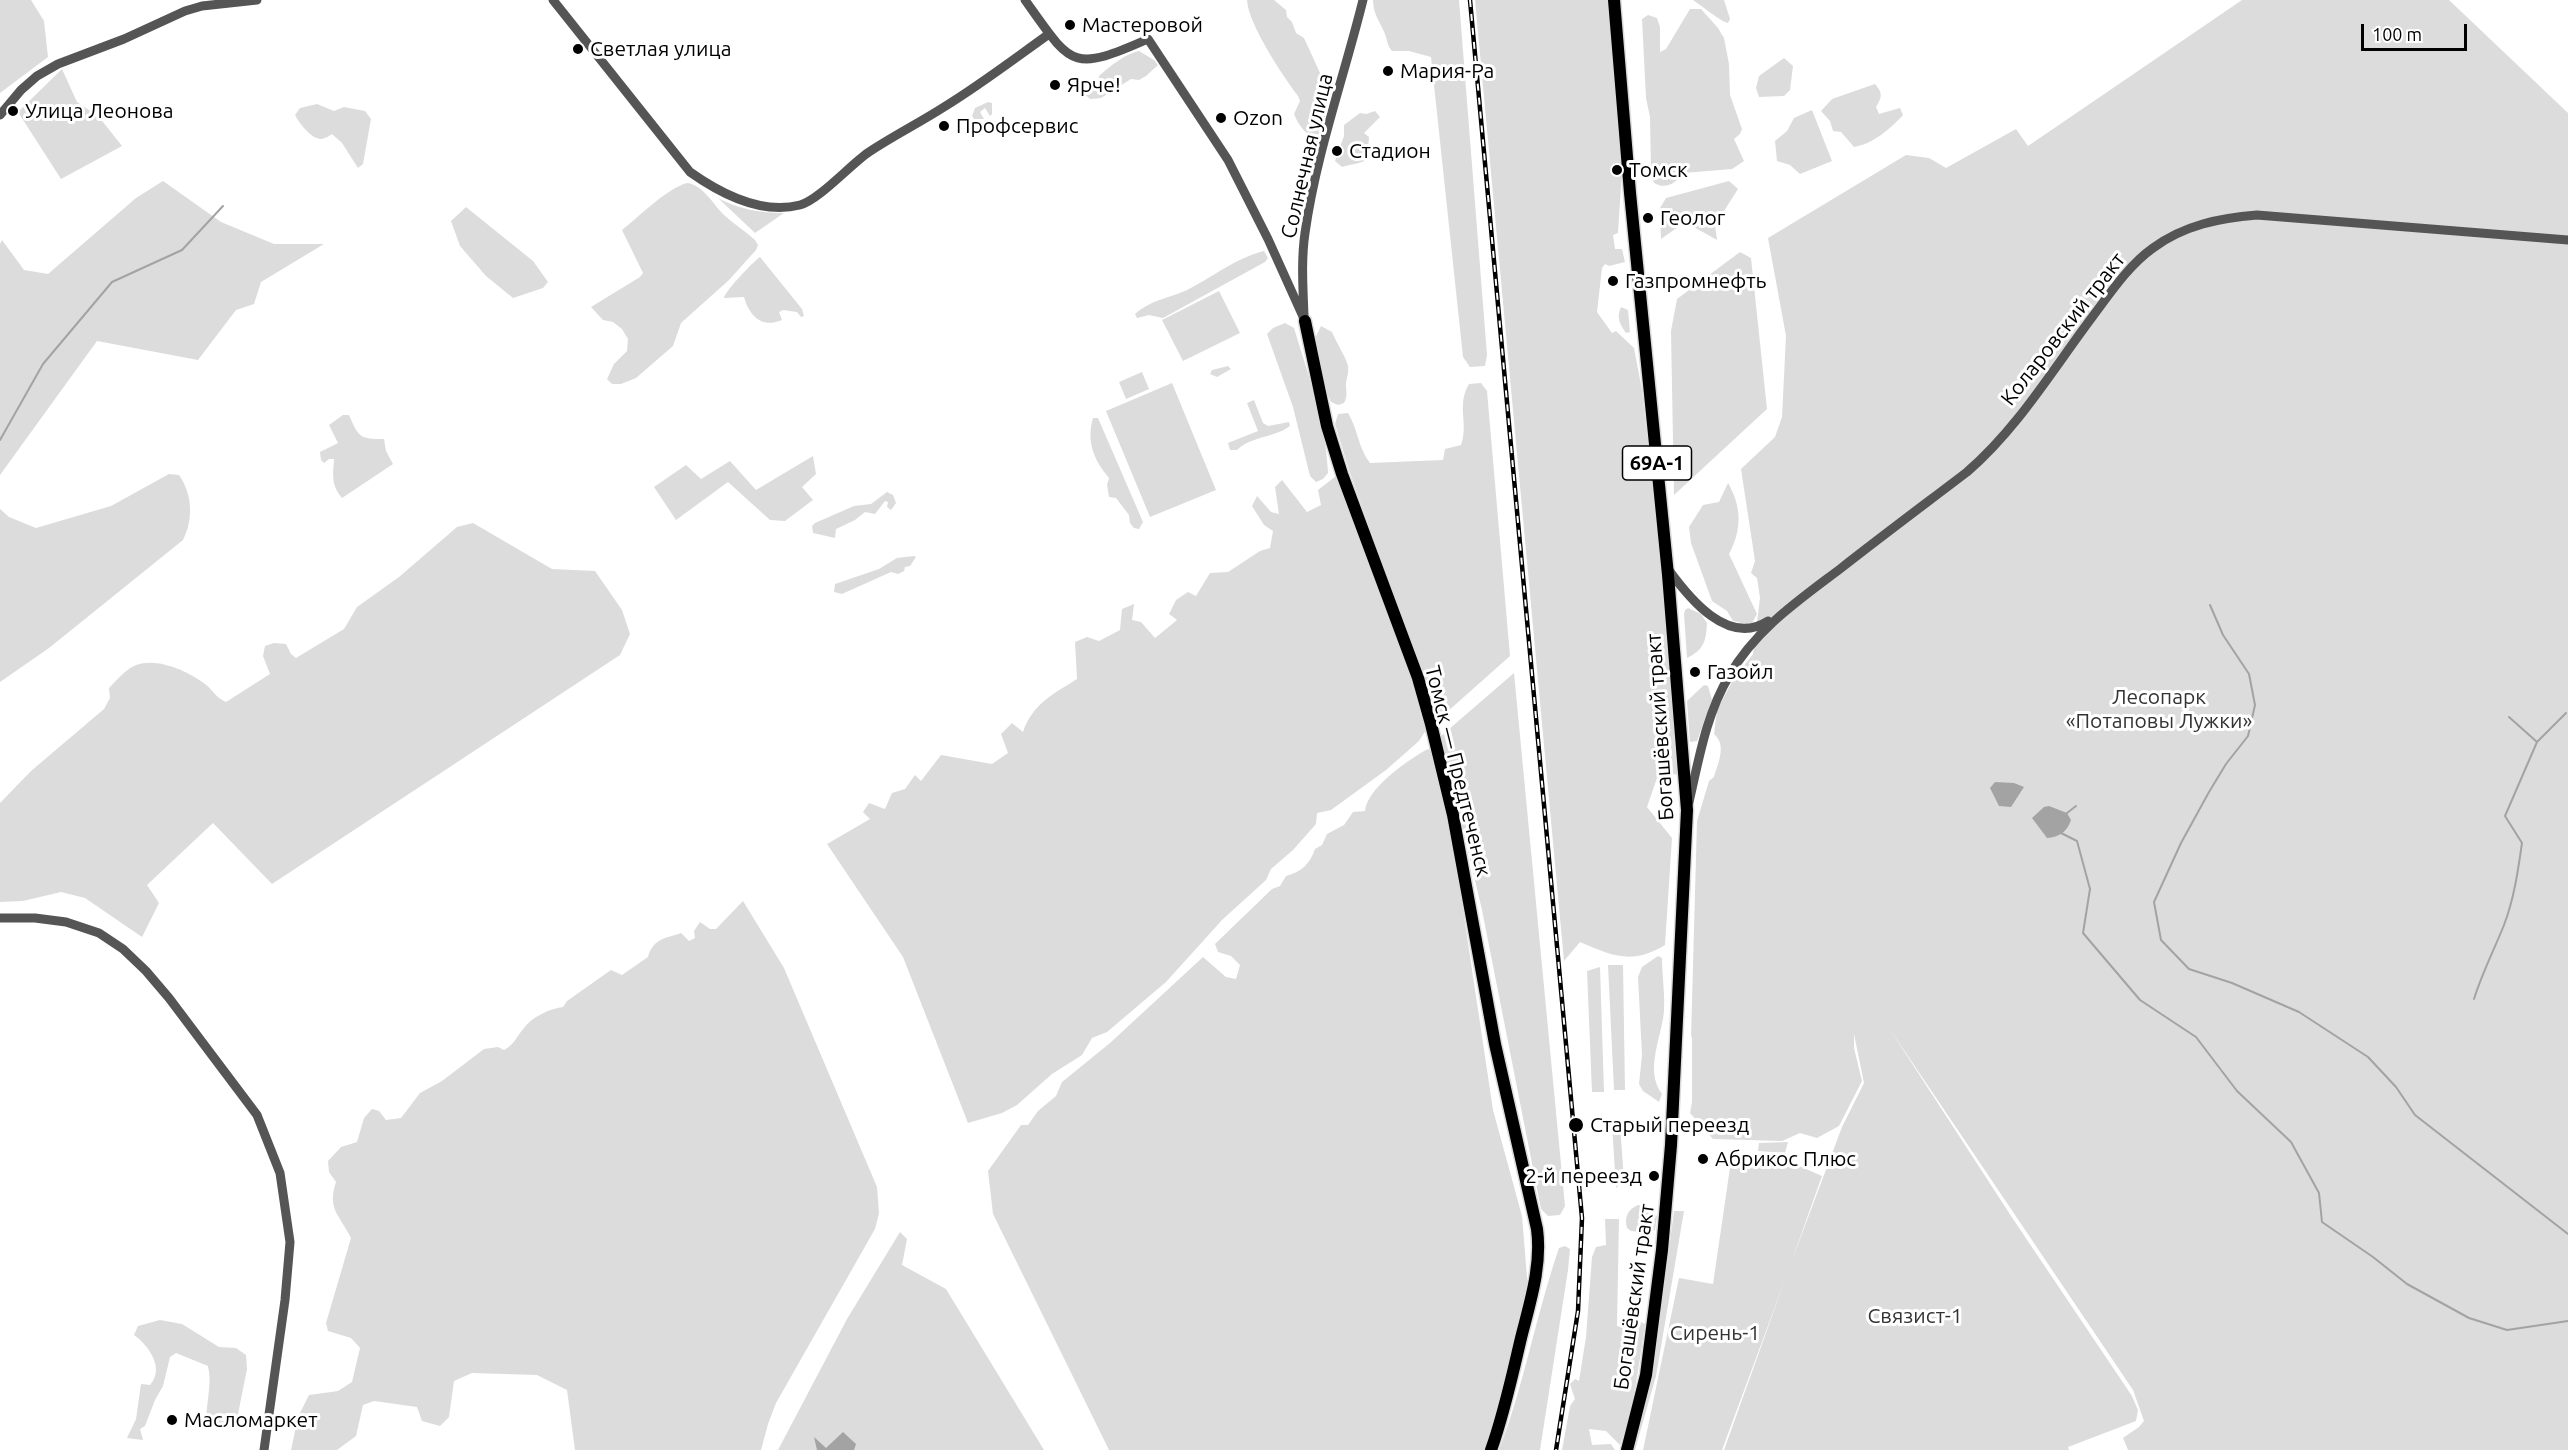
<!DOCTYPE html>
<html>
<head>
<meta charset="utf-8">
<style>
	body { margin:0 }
	#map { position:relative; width:2568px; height:1450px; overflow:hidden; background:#fff; font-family:Ubuntu,sans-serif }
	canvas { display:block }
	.scale { position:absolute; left:2361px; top:24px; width:106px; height:27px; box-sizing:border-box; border:3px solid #000; border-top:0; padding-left:8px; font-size:18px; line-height:21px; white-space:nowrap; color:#000; -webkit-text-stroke:4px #fff; paint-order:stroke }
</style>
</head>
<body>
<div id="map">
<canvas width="2568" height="1450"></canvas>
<div class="scale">100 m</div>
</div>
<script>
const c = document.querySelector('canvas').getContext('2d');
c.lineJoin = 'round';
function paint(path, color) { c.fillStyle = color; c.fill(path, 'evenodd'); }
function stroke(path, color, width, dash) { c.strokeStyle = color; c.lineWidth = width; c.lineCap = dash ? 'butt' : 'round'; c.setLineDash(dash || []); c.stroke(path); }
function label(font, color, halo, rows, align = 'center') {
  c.font = font + ' Ubuntu,sans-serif'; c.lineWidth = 6; c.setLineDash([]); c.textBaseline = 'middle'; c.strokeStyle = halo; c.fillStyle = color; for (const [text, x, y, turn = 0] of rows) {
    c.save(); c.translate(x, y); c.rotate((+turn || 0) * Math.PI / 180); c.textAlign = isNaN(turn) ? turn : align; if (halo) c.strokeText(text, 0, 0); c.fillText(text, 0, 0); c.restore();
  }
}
const green = new Path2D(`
	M0,0H31L44,21L48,57L0,93Z
	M1247,0H1274L1286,10L1287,17L1292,22L1296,33L1304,38L1326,86L1318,97C1319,102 1322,105 1324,111C1327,120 1322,135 1313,138C1304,132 1298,124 1294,114L1300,101L1298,96C1283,76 1248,24 1247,0Z
	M1373,0H1459L1487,355L1485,366L1470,367L1463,357L1431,57L1409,51H1392C1388,46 1388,44 1386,37C1382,24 1373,16 1373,0Z
	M1475,0H1607L1622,170L1618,233L1613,235L1615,249H1622L1625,262L1609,266L1605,264L1602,268L1597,312L1612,333L1616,331L1634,348L1642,390L1664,599L1678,775L1665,772L1658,775L1647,807L1672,838L1665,945C1632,965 1613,956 1580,942L1564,961Z
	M1693,0H1724L1730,19L1728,23C1720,21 1702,6 1693,0Z
	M2242,0H2449L2568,113V1450H2128L2123,1438L2139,1427L2144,1421L2133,1390L1889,1028L2013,1219L2132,1396L2138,1410L2136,1421L2068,1447L2069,1450H1724L1786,1277L1722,1450H1643L1679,1278L1713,1284L1732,1154L1797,1165L1822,1176L1791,1263L1842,1127L1864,1083L1854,1034V1048L1862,1081L1839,1126L1817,1138L1800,1133L1782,1141L1713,1139L1690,1113L1692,1102V1035L1691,1038L1697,821L1709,781L1714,777C1718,763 1727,745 1714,734L1717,710L1733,680L1753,654L1760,598L1757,578L1751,573L1755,561L1741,469L1775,437L1782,417L1786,336L1768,238L1906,155L1929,158L1946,168L2016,129L2028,146Z
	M1690,9H1701L1718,28L1724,38L1729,64L1730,95L1742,129L1740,134L1734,139L1744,161L1732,169L1684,173C1675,183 1667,190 1654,183L1651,171L1650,117L1646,98L1642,19L1648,15L1657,18L1660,27V52L1666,49Z
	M1139,51L1154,60L1158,65L1146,76L1139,80L1131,79L1101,98L1090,99L1082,92L1087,83L1098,84L1099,76C1110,66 1125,54 1139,51Z
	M1784,58L1793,66L1790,90L1784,96L1759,97L1756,88L1759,76Z
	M62,69L77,102L99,117L122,146L61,179L18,112Z
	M1875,84C1883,93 1882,97 1876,107L1879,114L1900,108L1903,115C1890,129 1873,144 1854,147L1841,132L1833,131L1830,121L1821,111L1832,99Z
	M988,102L992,103V114L990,116L985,108L980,112L984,119H974L972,116L975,108Z
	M317,104L334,111L344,107L365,111L371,119L363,164L358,168L342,143L332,134C329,136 326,138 322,139C312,140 299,123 295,115L300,108Z
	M1812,110L1832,161L1800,174L1790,165L1777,161L1775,141L1787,131L1794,118Z
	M1375,111L1380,117L1364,133L1369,137L1367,160C1359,164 1351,164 1342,167L1335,161L1344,136V125L1360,113L1366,114Z
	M163,181L221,222L274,244H324L261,282L254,304L236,310L198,360L97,341L0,475V244L2,240L24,270L48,274L136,198Z
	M1729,181L1738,189L1715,225L1717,240L1685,222L1661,239L1660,208L1666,198Z
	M687,183C703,185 713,204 724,215C734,224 745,231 755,240L758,245L756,250L729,280L681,323L673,346L636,378L621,384H612L607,379L614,364L627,351L628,339L622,329L613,322L603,320L591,307L640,277L643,273L622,230C640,216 666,189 687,183Z
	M718,198C737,209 762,213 784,213L755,233Z
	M466,207L533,261L548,282L543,288L513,298L486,276L460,246L451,221Z
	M1264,251L1268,258L1265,262L1163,318L1149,315L1137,318L1135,314C1149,301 1168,298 1185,291C1212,278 1235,258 1264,251Z
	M1740,252L1751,258L1767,409L1674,495L1671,331L1677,299Z
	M760,257L802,309L804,316L801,317L797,312L783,310L779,312L782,320C761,329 749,315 744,297L724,298C725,291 754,261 760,257Z
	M1219,291L1240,333L1183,361L1162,320Z
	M1621,307L1628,310L1630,332L1626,333C1620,324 1616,318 1621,307Z
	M1285,323L1294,328C1308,374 1326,424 1328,473L1323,479L1316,482L1310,476L1293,407L1267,334L1273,328Z
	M1321,326L1332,332C1335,340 1348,361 1348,366C1349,374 1346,379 1346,385C1346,393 1348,395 1344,403L1338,405L1331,402L1326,391L1315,338Z
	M1228,366L1231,369L1217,377L1210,374L1212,370Z
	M1142,372L1149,389L1126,399L1119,382Z
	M1172,383L1216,490L1150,517L1106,411Z
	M1481,383L1487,391L1510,656L1438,720L1349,470L1335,424L1338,414L1348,413C1358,429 1358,448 1370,463L1443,460L1445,449L1461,445C1469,423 1456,406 1469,384Z
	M1254,400L1263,423L1268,426L1289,422L1290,426C1274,438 1251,436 1237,450H1230L1228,443L1258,431L1247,403Z
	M343,415H349C359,438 360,439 384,439L386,451L393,464L342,498C331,485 333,475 334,459H329L324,463L321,460L320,452L338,443L329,425Z
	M1093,418H1098L1143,522L1139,529L1134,528L1130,523L1129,515L1116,498L1109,497L1107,485L1109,478C1094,460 1086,442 1093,418Z
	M813,456L816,474L802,487L813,500L785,521L770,520L728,482L676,520L654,487L686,465L701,479L730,461L756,490Z
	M169,474L179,475C192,494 194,518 183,540L49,648L0,682V509L9,517L36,528L111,506Z
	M1336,476L1398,633L1428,727L1419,741L1386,770L1331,810L1317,813L1316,824L1293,850L1271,869L1266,880L1222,920L1166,982L1107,1032L1092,1038L1082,1055L1052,1074L1017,1105L1002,1113L968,1123L903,957L827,844L870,819L863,812L869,803L885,809L892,793L905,789L915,775L921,781L941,755L992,764L1008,753L1001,734L1012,723L1023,732C1032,704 1055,693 1077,679L1075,642L1087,637L1099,641L1120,630L1122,609L1134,604L1132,620L1141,622L1155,638L1177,620L1169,614L1176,600L1188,592L1196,596L1210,573L1228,572L1260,551L1270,548L1273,531L1264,525L1252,506L1257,496L1271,512L1279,514L1275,487L1282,480L1307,512L1321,505L1318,490Z
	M1728,483C1742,507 1742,530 1729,554L1757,614L1751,625L1733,621L1727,611L1712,601L1691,543L1689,527L1703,505L1719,502Z
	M887,492L893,495L896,503L891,510L887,507L888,502L885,501L875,514L865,512L855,520L836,529L835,538L813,533L812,526L815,523L854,506L871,504Z
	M473,523L552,569L595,571L622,610L630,634L620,655L272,884L213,823L147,885L159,903L142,937L85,898L61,892L23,901L0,902V803L31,771L104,709L110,698L109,688C116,681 124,671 134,666C155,656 188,671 205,684C213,690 216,698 226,702L270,674L263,656L265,646L274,643L286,644L291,654L296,658L344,629L357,607L399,577L457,527Z
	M914,556L916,557L910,566L905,567L904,571L898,574L891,572L842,594L834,592L835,584L879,569L897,558Z
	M1688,608L1701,614L1707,623C1706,641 1704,650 1687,658L1684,614L1685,610Z
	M1514,673L1565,1206L1560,1215L1548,1216L1541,1209L1482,910L1441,736Z
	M1704,685L1708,686L1712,700L1697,741L1690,742L1687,701Z
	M1428,749L1435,755L1449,816L1493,1110L1522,1216L1528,1289L1495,1420L1484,1450H1109L993,1214L988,1171L1021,1125H1028L1038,1111L1056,1096L1062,1082L1110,1043L1203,957L1226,977L1236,979L1240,965L1231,956L1218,952L1215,944L1272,889L1280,886L1286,876C1301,872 1310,864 1315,849L1322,845L1327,834L1344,825L1353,812L1365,811C1367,788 1409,759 1428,749Z
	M743,901L784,968L877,1187L879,1213L875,1229L776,1403L768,1424L761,1450H575L567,1390L537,1375L472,1373L454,1381L449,1417L440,1426L422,1421L417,1407L374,1401L363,1405L356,1436L337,1450H291L298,1417L309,1395L338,1391L352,1382L360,1348L351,1338L328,1331L326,1323L351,1238C339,1214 327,1209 336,1182L329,1172L328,1161L341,1147L357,1142L364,1118L372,1109L379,1111L386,1120L401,1118L420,1093L442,1081L484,1049L498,1047L504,1050C515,1044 516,1037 524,1028C532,1017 549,1009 563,1007L567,1001L611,970L622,975L648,957C653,938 667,938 681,933L689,941L695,938L694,931L700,922L710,929H716Z
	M1658,956L1662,958C1662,975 1665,993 1664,1011C1662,1037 1644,1070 1662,1094L1659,1102L1643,1091L1639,1084L1642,1055L1638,977L1642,967Z
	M1608,965H1623L1625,1090H1614Z
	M1600,967L1604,1092H1592L1587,971Z
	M1612,1125H1620L1624,1180L1616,1188Z
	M1788,1142L1785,1153L1758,1151L1759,1143Z
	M1638,1205L1646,1207L1657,1216L1655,1230L1649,1233L1631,1231L1627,1228C1624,1217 1628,1209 1638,1205Z
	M1674,1211H1684L1656,1376L1635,1450H1631L1654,1366Z
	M1605,1219H1619L1617,1326L1623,1328L1624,1319L1637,1320L1645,1324C1639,1365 1634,1406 1620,1445L1606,1431L1589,1429L1592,1445L1611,1444L1615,1450H1562L1570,1406L1575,1399L1570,1384L1575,1379L1579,1381L1586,1337L1592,1257L1596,1247L1606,1245Z
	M900,1232L907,1239L902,1265L946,1289L1044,1450H778L847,1319Z
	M1565,1246L1570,1249L1568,1270L1540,1450H1499C1524,1385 1536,1315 1559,1248Z
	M160,1320L182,1324L219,1347L236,1348L246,1355L247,1369L236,1424L207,1428C204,1407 213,1387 208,1366L176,1353L170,1357L163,1386L155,1400L145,1426L140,1429L143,1440L127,1438L136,1419L141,1384L150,1385C165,1368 149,1346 134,1335L138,1326Z`);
const water = new Path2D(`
	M1995,782L2014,783L2024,787L2011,807L1999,806L1990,788Z
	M2049,806L2067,813L2071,820C2067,832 2059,837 2047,838L2032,818L2044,807Z
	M843,1432L856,1444L854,1450H817L814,1437L826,1448Z`);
const stream = new Path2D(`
	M0,440L43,364L112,282L182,250L223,206
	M2210,605L2223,635L2249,674L2255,705L2248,736L2226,764L2209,792L2181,843L2154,902L2161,940L2189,969L2232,983L2299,1012L2368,1057L2396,1087L2415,1115L2568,1234
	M2537,742L2566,713
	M2067,813L2076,806
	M2061,833L2077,841L2090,889L2083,933L2140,1000L2196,1037L2237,1091L2291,1142L2319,1193L2322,1222L2373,1257L2407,1284L2469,1318L2507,1330L2568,1321
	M2474,999C2482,973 2494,950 2504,925C2514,899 2518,871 2522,843L2505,816L2537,742L2509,717`);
const minor = new Path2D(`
	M553,0L690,172C721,194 761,215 800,205C819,200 851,164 869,152C893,136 919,123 944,107C980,85 1014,59 1049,34
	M1025,0C1072,66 1071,73 1148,39L1228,160L1268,239L1305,321
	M0,115L21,90L37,76L58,64L124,39L185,11L202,6L257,0
	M1304,316C1303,288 1301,260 1305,233C1316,154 1344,77 1363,0
	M1668,569C1689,598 1728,647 1768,621
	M1689,802C1699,759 1706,715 1729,676C1755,630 1799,600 1840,569C1882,536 1925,504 1967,472C2018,428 2053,369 2093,316C2111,292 2129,265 2153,248C2184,225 2220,218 2257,215L2568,240
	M0,918H35L66,922L99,933L123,949L146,971L169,998L257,1115L280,1173L290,1242L285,1300L264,1450`);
const major = new Path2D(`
	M1614,0L1630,193L1668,575L1687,810L1671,1145L1662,1250L1646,1375L1627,1450
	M1305,321L1327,426L1342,474L1418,678L1431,724L1453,815L1495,1044L1537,1229C1542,1266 1530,1302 1521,1338C1512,1376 1504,1414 1491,1450`);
const rail = new Path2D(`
	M1470,0L1582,1218L1578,1311L1556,1450`);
const markers = [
	[1070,25,6,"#000"],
	[578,49,6,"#000"],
	[1388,71,6,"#000"],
	[1055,85,6,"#000"],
	[13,111,6,"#000"],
	[1221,118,6,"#000"],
	[944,126,6,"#000"],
	[1337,151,6,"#000"],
	[1617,170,6,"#000"],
	[1648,218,6,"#000"],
	[1613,281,6,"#000"],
	[1695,672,6,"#000"],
	[1576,1125,8,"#000"],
	[1703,1159,6,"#000"],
	[1654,1176,6,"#000"],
	[172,1420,6,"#000"]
];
const shields = [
	[1657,463,69]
];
const shieldNames = [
	["69А-1",1657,463]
];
const poiNames = [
	["Мастеровой",1082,25],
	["Светлая улица",590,49],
	["Мария-Ра",1400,71],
	["Ярче!",1067,85],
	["Улица Леонова",25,111],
	["Ozon",1233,118],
	["Профсервис",956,126],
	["Стадион",1349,151],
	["Томск",1629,170],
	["Геолог",1660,218],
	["Газпромнефть",1625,281],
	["Газойл",1707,672],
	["Старый переезд",1590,1125],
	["Абрикос Плюс",1715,1159],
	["2-й переезд",1642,1176,"right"],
	["Масломаркет",184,1420]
];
const streetNames = [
	["Солнечная улица",1307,156,-77],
	["Коларовский тракт",2063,329,-52],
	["Богашёвский тракт",1660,727,-94],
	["Томск — Предтеченск",1458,771,76],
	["Богашёвский тракт",1634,1297,-82]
];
const parkNames = [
	["Лесопарк",2159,697],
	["«Потаповы Лужки»",2159,721],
	["Связист-1",1915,1316],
	["Сирень-1",1715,1333]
];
paint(green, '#dcdcdc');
paint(water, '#a3a3a3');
stroke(stream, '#a3a3a3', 2);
stroke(major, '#dbdbdb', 15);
stroke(minor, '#555', 9);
stroke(major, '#000', 12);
stroke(rail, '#000', 4.5);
stroke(rail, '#fff', 2, [7]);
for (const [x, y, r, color] of markers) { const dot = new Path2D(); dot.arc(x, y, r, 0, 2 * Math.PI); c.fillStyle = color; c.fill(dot); stroke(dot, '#fff', 2); }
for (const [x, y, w] of shields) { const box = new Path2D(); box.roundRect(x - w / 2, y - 17, w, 34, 4.5); c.fillStyle = '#fff'; c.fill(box); stroke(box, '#000', 1.5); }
label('bold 20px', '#000', null, shieldNames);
label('21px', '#000', '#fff', poiNames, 'left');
label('21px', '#000', '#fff', streetNames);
label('21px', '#333', '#fff', parkNames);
</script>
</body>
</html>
